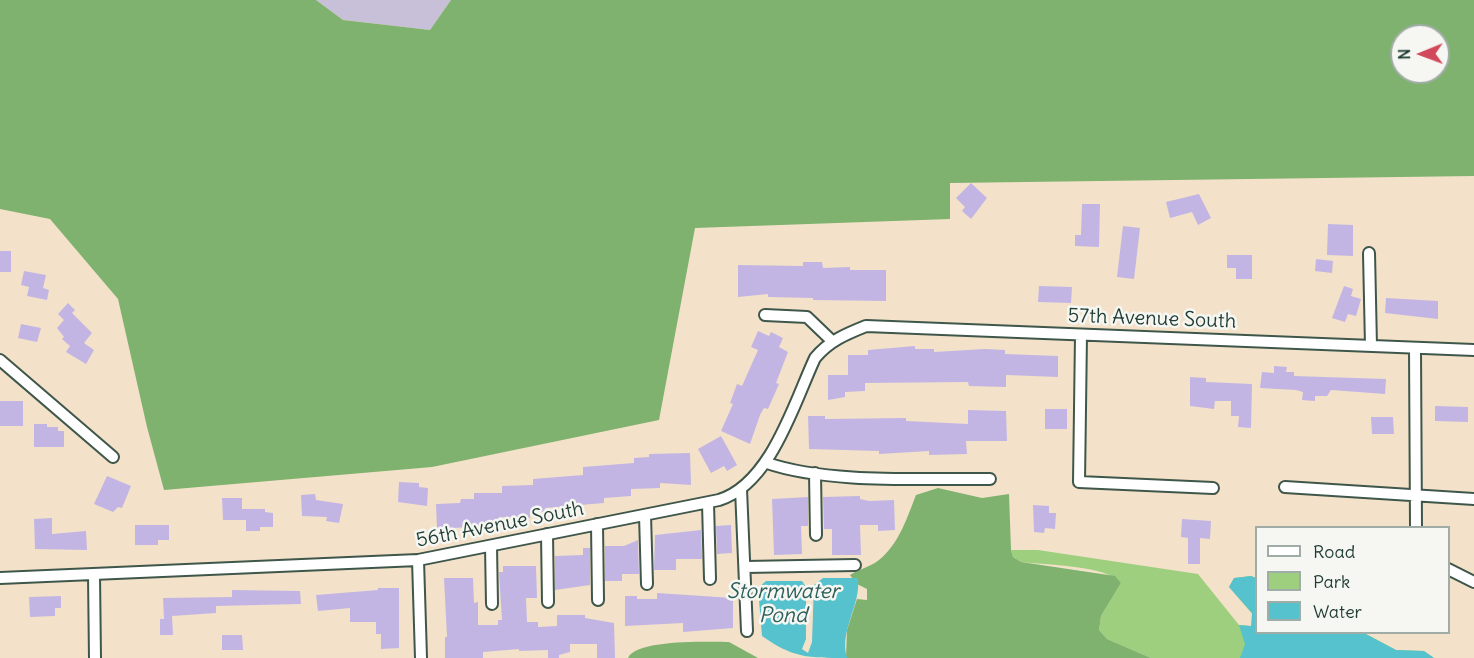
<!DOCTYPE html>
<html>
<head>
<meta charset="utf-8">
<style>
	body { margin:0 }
	#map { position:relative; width:1474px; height:658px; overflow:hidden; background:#f3e2c9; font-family:Delius,sans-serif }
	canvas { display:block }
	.legend { position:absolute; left:1255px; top:526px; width:195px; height:108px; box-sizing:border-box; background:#f6f6f2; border:2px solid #a0aca6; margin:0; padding:8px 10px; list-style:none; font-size:18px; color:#1f3d34 }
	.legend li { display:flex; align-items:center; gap:12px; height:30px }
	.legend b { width:30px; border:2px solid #a0aca6 }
	.north { position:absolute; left:1390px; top:24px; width:60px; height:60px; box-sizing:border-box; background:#f6f6f2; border:2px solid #a0aca6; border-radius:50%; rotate:269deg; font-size:16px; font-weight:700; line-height:24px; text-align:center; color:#1f3d34 }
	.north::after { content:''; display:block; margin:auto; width:21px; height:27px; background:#d1495b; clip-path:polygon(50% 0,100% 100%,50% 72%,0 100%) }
</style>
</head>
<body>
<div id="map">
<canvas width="1474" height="658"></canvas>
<ul class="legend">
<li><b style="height:8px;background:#fff"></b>Road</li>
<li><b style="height:16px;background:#9dcf7f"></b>Park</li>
<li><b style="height:16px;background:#55c2cd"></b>Water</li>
</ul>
<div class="north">N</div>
</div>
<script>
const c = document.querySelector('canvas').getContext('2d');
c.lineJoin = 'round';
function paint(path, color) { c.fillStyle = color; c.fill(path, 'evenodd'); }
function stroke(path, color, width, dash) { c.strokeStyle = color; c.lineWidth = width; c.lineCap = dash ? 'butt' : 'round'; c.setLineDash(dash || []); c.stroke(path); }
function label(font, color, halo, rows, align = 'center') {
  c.font = font + ' Delius,sans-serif'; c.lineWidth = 5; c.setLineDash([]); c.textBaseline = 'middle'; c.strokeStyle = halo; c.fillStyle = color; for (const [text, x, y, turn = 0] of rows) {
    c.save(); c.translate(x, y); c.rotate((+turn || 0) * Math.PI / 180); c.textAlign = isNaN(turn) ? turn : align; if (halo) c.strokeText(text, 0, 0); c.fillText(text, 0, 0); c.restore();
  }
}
const industrial = new Path2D(`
	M316,0H451L430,30L343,20Z`);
const green = new Path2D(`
	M1011,550H1038L1198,574L1239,625L1251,626L1254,616L1229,587L1234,578L1251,576L1256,578V632L1364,633L1396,650L1424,651L1434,658H1151L1107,639L1099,630L1101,616L1121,583C1107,565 1044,565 1021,562L1013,557Z`);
const forest = new Path2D(`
	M0,0H316L343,20L430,30L451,0H1474V176L950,183V219L695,228L659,420L432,467L164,490L147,427L118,299L50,219L0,209ZM1402,36H1438V72H1402Z
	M938,488L982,498L1009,494L1011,550L1013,557L1021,562L1115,576L1121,583L1101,616L1099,630L1107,639L1151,658H846L847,630L857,599L867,600V589L857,584L850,575C859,569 870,567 879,560C899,544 907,518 916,495Z
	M729,642L758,658H628C637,639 709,642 729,642Z`);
const water = new Path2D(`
	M1251,576L1256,578V632L1364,633L1396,650L1424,651L1434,658H1240L1245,644L1239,625L1251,626L1252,613L1229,587L1234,578Z
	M823,578H858C861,606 839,630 847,658C808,658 793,658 762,636L758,588L766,581H802L806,587V639L802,649L808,653L812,642L814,585Z`);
const building = new Path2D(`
	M971,183L987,198L971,219L962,211L965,207L956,198Z
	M1199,194L1211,218L1198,225L1192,212L1170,218L1166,202Z
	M1082,204H1100L1099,247L1075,246V235H1081Z
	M1328,224L1353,225V256L1327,255Z
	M1123,226L1140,228L1134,279L1117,277Z
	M0,251H11V272H0Z
	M1227,255H1252V279H1236V268H1227Z
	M1316,259L1333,261L1332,273L1315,271Z
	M803,262H822L823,268L850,267V270H886V301L813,300V298L768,297V294L738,297V265L803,266Z
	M24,271L46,275L43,288L49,290L47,300L27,296L29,287L21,285Z
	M1039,286L1072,287L1071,303L1038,302Z
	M1344,286L1353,289L1351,296L1361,299L1356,316L1348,314L1345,322L1332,318Z
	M1386,298L1438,301V319L1385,313Z
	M68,303L75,310L72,313L92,333L84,343L94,350L86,364L66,352L70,346L62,339L64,337L57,328L64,320L58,314Z
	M21,324L41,328L37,342L18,338Z
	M758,331L769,336L771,332L783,338L779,347L788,352L776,383L779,384L768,409L764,408L760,415L750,444L721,431L733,404L730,403L737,384L742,386L758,350L751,347Z
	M915,346V349H934V352L985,349L1005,350V354L1058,356V377L1006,375V387L969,386L968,382L865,383V391L845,392V397L828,400V375H848V355H868V350Z
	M1274,366L1287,367L1286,372H1294V376L1386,379L1385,394L1331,390L1327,396H1315V401L1302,400L1303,392L1296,390L1260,388L1262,372L1274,373Z
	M1190,377L1206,378V382L1252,384L1251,428L1238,427L1239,416H1231V401H1215L1214,409L1190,406Z
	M0,401H23V426H0Z
	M1435,406L1468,407V422L1435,421Z
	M1045,409H1067V429H1045Z
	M968,410L1006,411L1007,441H966L967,454L929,455V451L879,454V451L809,449L808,416H825V419L906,418V421L968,424Z
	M1371,417H1393L1394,434H1372Z
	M34,424H47V427H58V431H64V447H34Z
	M721,436L737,465L727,471L724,466L711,473L698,449Z
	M690,453L691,485L660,483V488L631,489V496L604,498V503L545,508V512H530V518L499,517V521L486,522V526L437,529L436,504L460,503L461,499H474V493H502V486L533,485V479L583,475V467L634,463V458L649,457V454Z
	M107,476L131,486L122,508L118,507L113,512L94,504Z
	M399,482L419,483V487L428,488L427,506L398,502Z
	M315,494L316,500L343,504L339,523L326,521L327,517L302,516L301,495Z
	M860,496V499L869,501L894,500L895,530L878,531V525H860L861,555H832V529H824L823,497Z
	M808,497V526H801L802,554L774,555L772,499Z
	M222,498H242V509H265V512L273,513V527H260V531H246V520H223Z
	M1033,505L1049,506V513H1056L1055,529L1045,528L1044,533L1034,532Z
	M52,518V534L86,531L87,550L35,549L34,519Z
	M1182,519L1211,521L1210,539L1200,538V564H1188V538L1181,537Z
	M135,525H169V540H158V545H135Z
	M731,525L732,553L717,554L716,526Z
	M701,530L702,559H676V570H654L655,535Z
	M638,540L639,574H622V581H605V546H624Z
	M583,548H590V585L555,590V556L583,555Z
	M503,566H536L537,598H526L527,622H538V627L557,626V615H585V618L614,623L615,658H597V644H570V652L559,655V658H548V650L519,651V649L483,652V658H445V637H447L444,578H473L474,603L478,602V625H498V620H502L499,572H503Z
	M378,588H399V648L381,649V634H376V622H350V608L318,611L316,595L378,590Z
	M232,590L300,591L301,604L216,606V613L172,616L173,635H160V619H164L163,598L232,597Z
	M657,593L733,598V628L683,632V623L625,626V596H637V599H657Z
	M61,596V608H55V616L30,617L29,597Z
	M222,635H242L243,650H222Z`);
const minor = new Path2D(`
	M1369,253L1371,346
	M765,315L807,317L832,341
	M1081,335L1079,482L1213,488
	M1415,348L1416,528
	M0,360L113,457
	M767,463C828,484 924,478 990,479
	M815,473L816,535
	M1285,487L1474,499
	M741,489L747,631
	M708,503L710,579
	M645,515L647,584
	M597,524L598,600
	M547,534L548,602
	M491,546L492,604
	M418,560L421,658
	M746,567L855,565
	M1448,569L1474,582
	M94,575L95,658
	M0,578L418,560L719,500C771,484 794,403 815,358C829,341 846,334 866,326L1474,350`);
const streetNames = [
	["57th Avenue South",1152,319,2],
	["56th Avenue South",500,525,-11]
];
const waterNames = [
	["Stormwater",783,592],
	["Pond",783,616]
];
paint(industrial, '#c8bfd8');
paint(green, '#9dcf7f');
paint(forest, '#7eb26e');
paint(water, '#55c2cd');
paint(building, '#c2b5e4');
stroke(minor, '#3f564a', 14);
stroke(minor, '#fff', 10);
label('20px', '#1f3d34', '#f6f6f2', streetNames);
label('italic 21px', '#2c5e5a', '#f6f6f2', waterNames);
</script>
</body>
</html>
